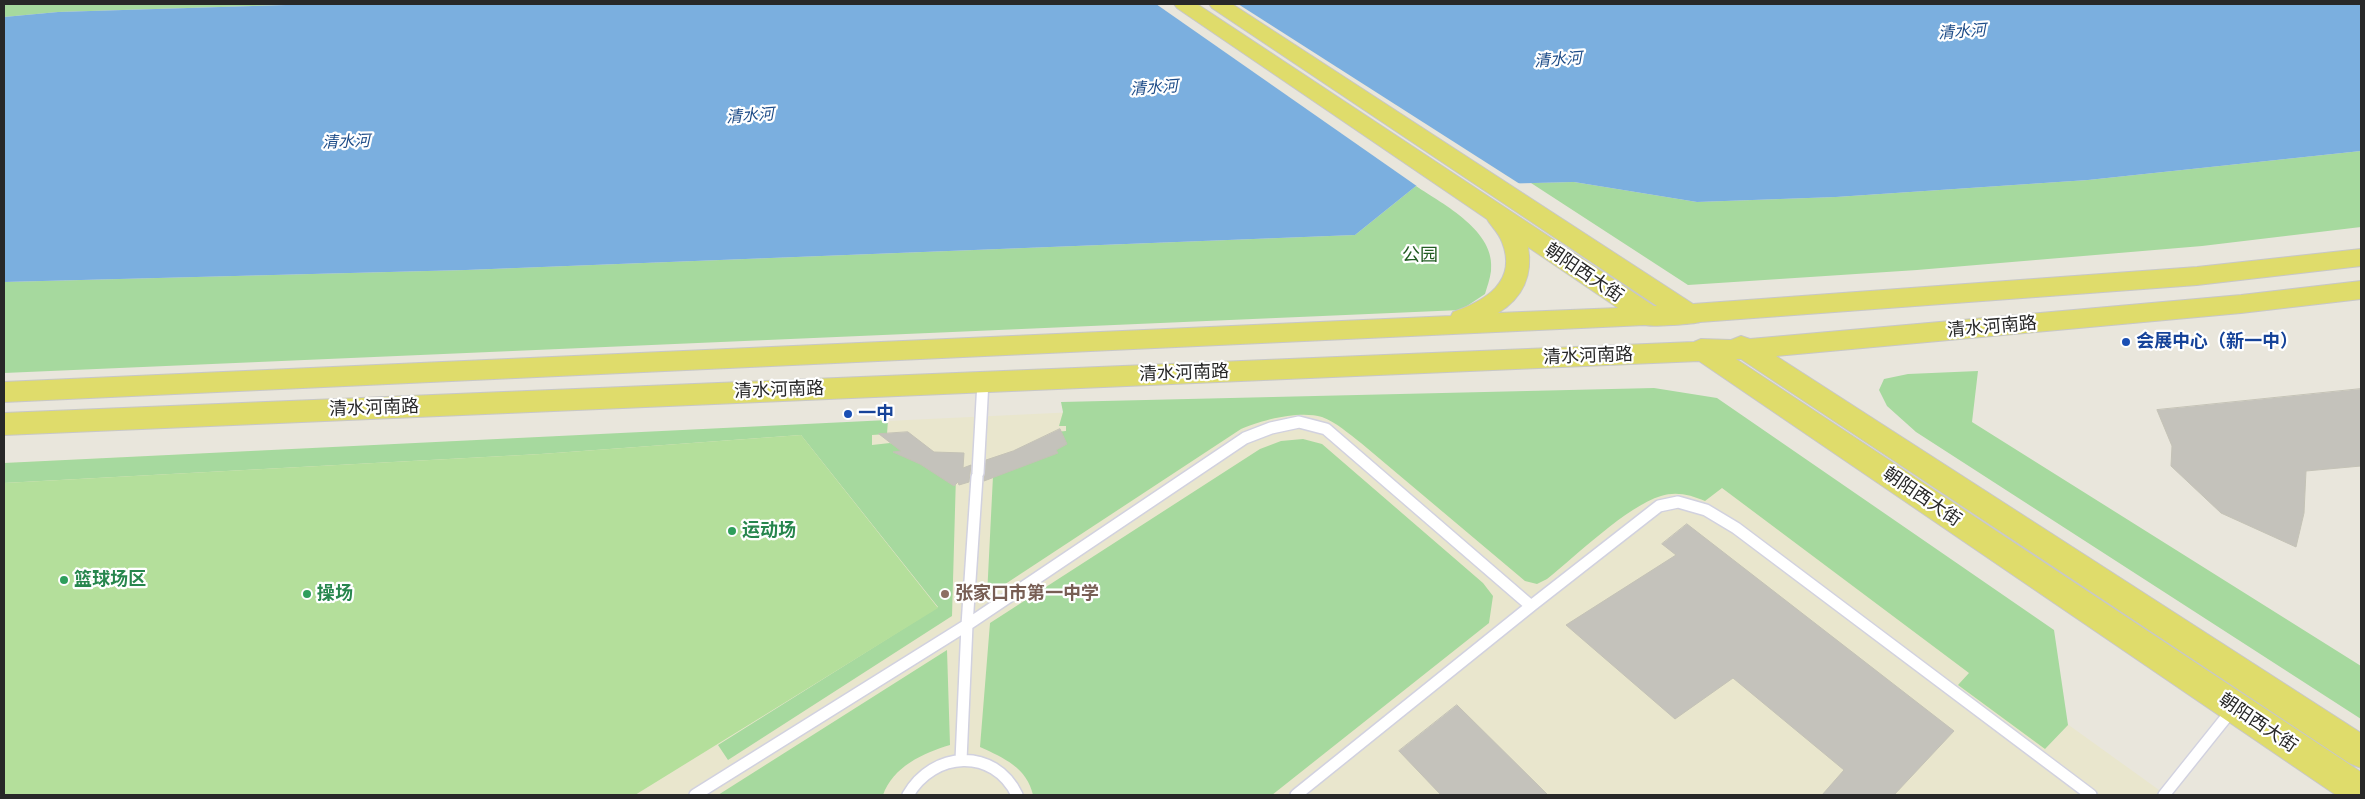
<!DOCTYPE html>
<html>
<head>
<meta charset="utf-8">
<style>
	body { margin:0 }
	#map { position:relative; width:2365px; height:799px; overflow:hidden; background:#e9e6dc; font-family:Quicksand,sans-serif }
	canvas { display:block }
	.frame { position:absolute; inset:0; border:5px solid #282828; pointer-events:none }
</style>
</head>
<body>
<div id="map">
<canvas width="2365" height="799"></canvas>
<div class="frame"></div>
</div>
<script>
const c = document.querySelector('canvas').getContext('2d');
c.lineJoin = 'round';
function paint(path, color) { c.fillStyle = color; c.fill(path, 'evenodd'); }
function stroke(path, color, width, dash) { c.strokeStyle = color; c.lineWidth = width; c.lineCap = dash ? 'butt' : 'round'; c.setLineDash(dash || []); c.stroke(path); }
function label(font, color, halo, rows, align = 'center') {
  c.font = font + ' Quicksand,"Noto Sans SC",sans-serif'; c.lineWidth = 4.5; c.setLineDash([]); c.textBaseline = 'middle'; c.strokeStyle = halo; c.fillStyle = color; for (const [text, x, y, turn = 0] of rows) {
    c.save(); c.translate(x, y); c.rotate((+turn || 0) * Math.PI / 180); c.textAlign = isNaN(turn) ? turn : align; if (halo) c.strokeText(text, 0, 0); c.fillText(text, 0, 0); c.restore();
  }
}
const education = new Path2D(`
	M1621,403L2166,795H4V463L1076,412Z`);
const green = new Path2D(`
	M4,4H318L58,12L4,17Z
	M2361,151V227L2202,246L1917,270L1688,285L1531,183L1574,182L1697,202L1836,197L2088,180Z
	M1416,186C1444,205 1496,231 1491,271C1490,279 1487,287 1485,294L1461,310L4,373V282L466,270L1355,235Z
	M1978,371L1972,422L2361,666V719L1916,432L1887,406L1879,390L1884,379L1908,374Z
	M1654,388L1717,398L2054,630L2068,725L2045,749L1958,685L1969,673L1722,488L1705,501C1691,495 1676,491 1661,496C1627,506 1576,556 1547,579L1537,584L1525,581L1361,443C1349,434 1336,422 1322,417C1300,410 1261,420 1241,429L987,596L993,476L1023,466L1043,456L1044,442L1054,432L1066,431V426H1059L1063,412L1061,402Z
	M888,420L887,434L872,435V445L890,443L956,475L952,616L728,760L718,745L938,607L801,435L541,454L4,483V463Z
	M1303,439L1322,444L1483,583L1493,596L1489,623L1272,795H1033C1027,768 1004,758 980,747L990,623L1260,449L1281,441Z
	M947,650L950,745C923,753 893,767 883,795H718Z`);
const pitch = new Path2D(`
	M801,435L938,608L635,795H4V483L541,454Z`);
const water = new Path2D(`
	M318,4H2361V151L2088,180L1836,197L1697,202L1574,182L1416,186L1355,235L466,270L4,282V17L58,12Z`);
const pier = new Path2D(`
	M1156,4H1238L1523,186L1421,189Z`);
const building = new Path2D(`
	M2361,389V466L2306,471L2304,513L2296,547L2221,513L2171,466L2172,446L2157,410Z
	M1060,429L1067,444L1056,450L1058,453L984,481L986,460L1013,451Z
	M908,432L934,452L964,453L963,468L971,465L969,482L959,485L958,482L954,486L920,464L893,452L901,451L879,434Z
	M1687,524L1954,731L1894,795H1822L1844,770L1733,678L1675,719L1566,625L1676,555L1662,544Z
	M1457,705L1548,795H1441L1399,751Z`);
const service = new Path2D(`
	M978,473L983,381
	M977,477L967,625L1245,438L1271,428L1299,422L1326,429L1531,606L1296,795
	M1531,606L1659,506L1678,502L1706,510L1736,528L2091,795
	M961,760L967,625
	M695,795L967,625
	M908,795C933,751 994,747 1017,795
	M2164,795L2232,710`);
const primary = new Path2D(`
	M1174,4H1197L1654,306H1657L1212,8L1209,4H1232L1693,304L2197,267L2361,249V266L2197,285L1700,322C1694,324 1651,327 1645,325L4,402V382L1451,316L1453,312C1485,301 1518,282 1502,242C1499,233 1491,226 1487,219L1177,8ZM1528,247L1618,308L1498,313C1523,298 1533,275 1528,247Z
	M2361,281V299L2241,313L1776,356L2361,733V768L2349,763L1741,359H1736L2361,772V795H2336L1699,361L4,435V413L1694,342L1701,339L1731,340L1741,336L1750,339L2241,295Z`);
const markers = [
	[2126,342,5,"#1a4fb4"],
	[848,414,5,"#1a4fb4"],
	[732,531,5,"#2e9e5b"],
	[64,580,5,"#2e9e5b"],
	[307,594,5,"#2e9e5b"],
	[945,594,5,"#8d6e63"]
];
const farWaternames = [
	["清水河",1962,32,-4],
	["清水河",1558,60,-4],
	["清水河",1154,88,-4],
	["清水河",750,116,-4],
	["清水河",346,142,-2]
];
const parkNames = [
	["公园",1420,256]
];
const streetNames = [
	["朝阳西大街",1584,273,34],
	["清水河南路",1992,327,-5],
	["清水河南路",1588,356,-2],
	["清水河南路",1184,373,-2],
	["清水河南路",779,390,-2],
	["清水河南路",374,408,-2],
	["朝阳西大街",1922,497,34],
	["朝阳西大街",2258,723,34]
];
const transitNames = [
	["会展中心（新一中）",2136,342],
	["一中",858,414]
];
const leisureNames = [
	["运动场",742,531],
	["篮球场区",74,580],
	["操场",317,594]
];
const educationNames = [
	["张家口市第一中学",955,594]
];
paint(education, '#e9e6cd');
paint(green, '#a6d99e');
paint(pitch, '#b4df9b');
paint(water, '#7bafdf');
paint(pier, '#e9e6dc');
paint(building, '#c4c2bb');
stroke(building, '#c4c2b6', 1);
stroke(service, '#d1d1df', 14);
stroke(primary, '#c7c7c7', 2);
stroke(service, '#fff', 11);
paint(primary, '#dfdc6b');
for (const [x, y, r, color] of markers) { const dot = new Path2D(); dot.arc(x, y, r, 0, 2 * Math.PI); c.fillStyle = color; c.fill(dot); stroke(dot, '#fff', 2); }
label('italic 16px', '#1d4c88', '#fff', farWaternames);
label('18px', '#225c22', '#fff', parkNames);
label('18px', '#282828', '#fff', streetNames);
label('bold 18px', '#164399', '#fff', transitNames, 'left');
label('bold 18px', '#27864d', '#fff', leisureNames, 'left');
label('bold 18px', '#785e54', '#fff', educationNames, 'left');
</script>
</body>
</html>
